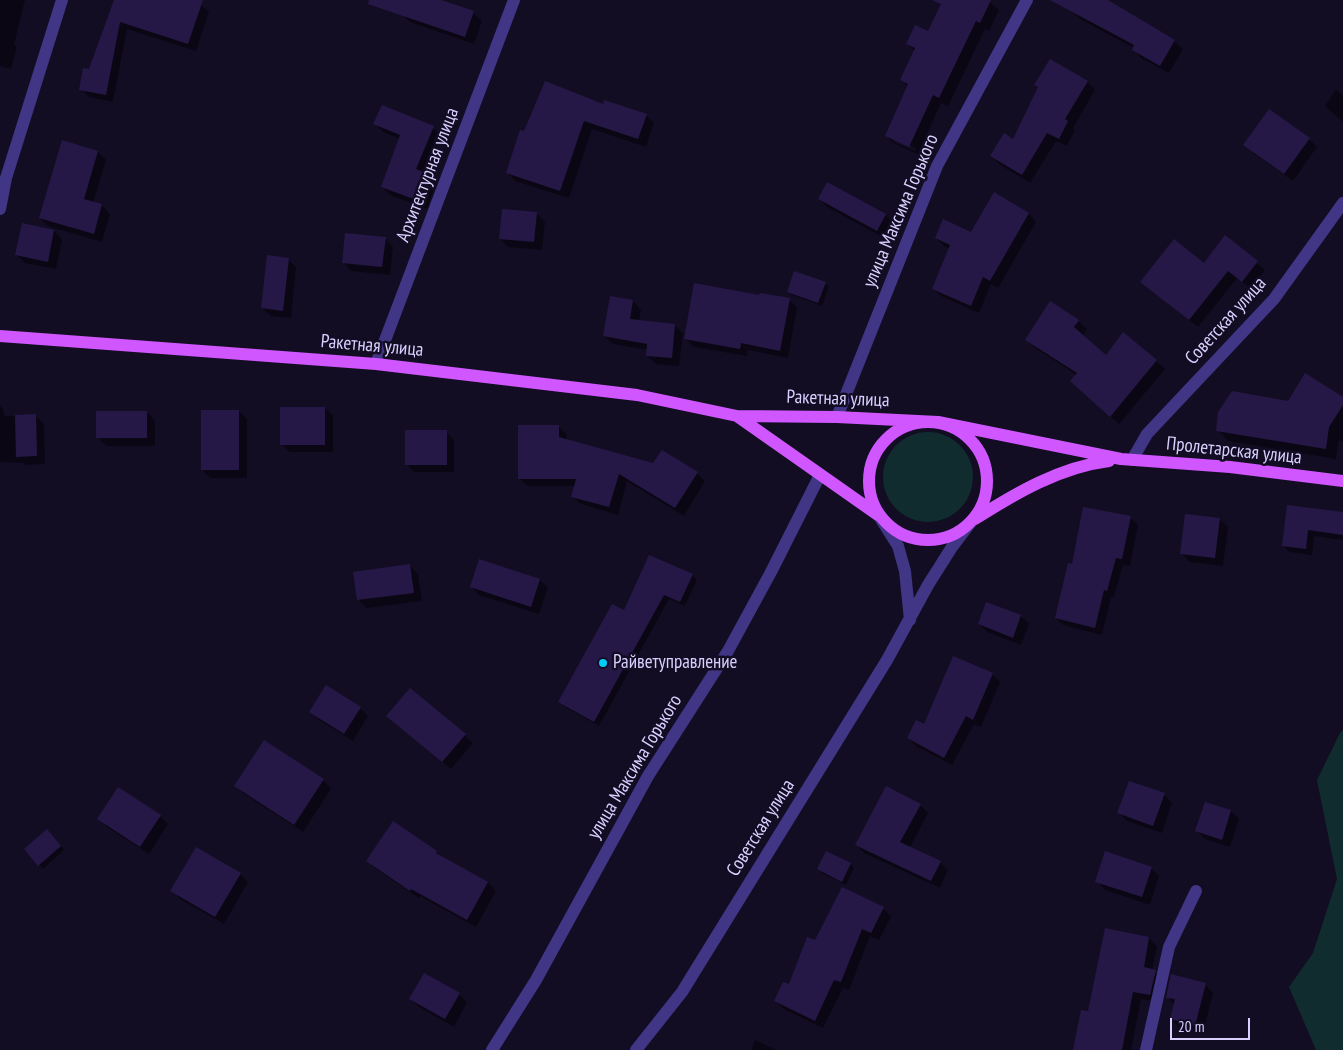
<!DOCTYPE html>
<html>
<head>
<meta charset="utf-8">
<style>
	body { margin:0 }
	#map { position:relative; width:1343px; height:1050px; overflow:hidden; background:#130d24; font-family:"PT Sans Narrow",sans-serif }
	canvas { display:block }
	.scale { position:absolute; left:1170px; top:1018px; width:80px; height:22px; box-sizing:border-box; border:2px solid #dad0ff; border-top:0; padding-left:6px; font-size:15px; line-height:18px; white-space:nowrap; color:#dad0ff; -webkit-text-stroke:4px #130d24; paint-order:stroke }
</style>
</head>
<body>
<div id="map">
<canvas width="1343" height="1050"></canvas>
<div class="scale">20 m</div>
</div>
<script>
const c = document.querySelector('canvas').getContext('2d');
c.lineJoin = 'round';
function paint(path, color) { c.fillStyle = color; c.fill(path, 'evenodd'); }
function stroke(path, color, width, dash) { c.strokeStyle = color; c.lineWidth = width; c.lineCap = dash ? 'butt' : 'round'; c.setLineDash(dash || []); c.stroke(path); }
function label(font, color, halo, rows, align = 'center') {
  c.font = font + ' "PT Sans Narrow",sans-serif'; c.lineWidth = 5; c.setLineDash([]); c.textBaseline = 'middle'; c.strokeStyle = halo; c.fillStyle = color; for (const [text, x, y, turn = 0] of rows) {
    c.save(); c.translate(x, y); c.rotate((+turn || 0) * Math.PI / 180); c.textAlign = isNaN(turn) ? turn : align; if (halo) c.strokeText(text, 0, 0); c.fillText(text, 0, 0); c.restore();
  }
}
const green = new Path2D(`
	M883 477a45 45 0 1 1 90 0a45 45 0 1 1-90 0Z
	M1343,730V1050H1316L1289,987L1313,953L1337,879L1317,780L1340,733Z`);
const shadow = new Path2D(`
	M0,0H25L14,45L17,47L11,69L0,66Z
	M115,0H188L201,5L209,12L196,51L127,29L113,102L89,97L81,89L90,70Z
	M407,0H437L473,13L482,21L474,44L410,22L402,14Z
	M944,0H988L999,10L989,31L985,29L948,106L941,103L918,154L895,144L886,136L908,86L902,80L915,51L907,44L929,33ZM894,139L916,148L915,151L894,142Z
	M1078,0H1103L1174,41L1183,49L1169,73L1141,58L1133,49L1134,48L1080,19L1072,11Z
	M1087,82L1095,90L1073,128L1075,130L1067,146L1056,141L1030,183L999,164L991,156L1013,140L1039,88L1036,85Z
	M1336,90L1343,95V122L1325,106Z
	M382,106L433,128L442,136L425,174L436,183L427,209L390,195L382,187L400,139L383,132L375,124Z
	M604,106L646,115L654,123L646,147L592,129L569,198L515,181L507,172L524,133Z
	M1309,139L1317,147L1293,181L1253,153L1245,145Z
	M98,152L106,160L93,203L102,205L110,214L102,242L48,226L40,218Z
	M827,184L886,215L894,223L886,239L827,207L819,199Z
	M994,194L1029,214L1036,222L998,288L991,284L979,313L941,296L933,289L950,249L944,246L936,238L971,233Z
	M536,213L545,222L542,250L508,247L500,239Z
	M23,224L54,231L62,239L56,269L25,263L16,254Z
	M1225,237L1265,270L1251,289L1237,278L1198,327L1142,282L1204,264Z
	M385,238L393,247L390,275L351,271L343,262Z
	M288,259L296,267L291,318L271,316L262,308Z
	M825,283L829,287L822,306L792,295L788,291Z
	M760,297L789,300L797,307L788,358L748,350L747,356L693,347L686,339Z
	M633,301L641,310L639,321L674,325L683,333L679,366L656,364L647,356L648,350L613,344L604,336Z
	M1078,321L1087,329L1082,336L1106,356L1124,334L1165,369L1119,424L1080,389L1077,375L1035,348L1026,340Z
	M1343,398V442L1339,440L1336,459L1228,441L1218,430L1288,402Z
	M0,406L4,410V416H36L44,424L45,464L25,465L24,463L0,462Z
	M325,408L333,416V452H290L281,444Z
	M239,411L247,419V478H210L202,469Z
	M147,412L155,421V446H106L98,437Z
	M559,426L567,435V441L654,465L697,473L705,481L684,516L627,481L618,515L581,504L572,496L575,486H527L519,478Z
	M446,432L454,440V472H414L406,464Z
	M1288,507L1343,513V540L1314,536L1312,555L1289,552L1283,545Z
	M1130,517L1138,525L1130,566L1123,565L1114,597H1111L1102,635L1063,625L1056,618L1073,565Z
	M1220,519L1228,527L1223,566L1190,562L1181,553Z
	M480,561L540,580L548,588L539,614L479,595L471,586Z
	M410,566L418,574L422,601L367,608L358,599Z
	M692,575L697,580L685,606L669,599L599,726L565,707L560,702L624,612Z
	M1021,616L1029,624L1021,645L987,632L979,624Z
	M992,674L1000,682L981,727L974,724L952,765L916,746L908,738Z
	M410,689L473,743L451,769L396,724Z
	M360,708L368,716L353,741L319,720L311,712Z
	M264,742L323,780L331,789L303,832L244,794L236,786Z
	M1164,794L1172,803L1162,833L1127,821L1119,813Z
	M920,805L928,813L910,848L940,862L948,870L940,888L864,853L856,844L864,827L866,828Z
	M1231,811L1239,819L1230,847L1205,839L1197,831Z
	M160,816L168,824L149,854L107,827L99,819Z
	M51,834L64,850L43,869L39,865Z
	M437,852L444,859L488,883L496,891L476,927L420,896L419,898L376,869L368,861Z
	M851,864L854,868L846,885L822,873L819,869Z
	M1151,868L1159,876L1150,905L1105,890L1097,881Z
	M240,874L248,882L224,924L180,899L172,890Z
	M883,908L891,917L879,940L870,936L849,990L843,988L823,1028L784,1009L775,1001L790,986L816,942Z
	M1149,938L1157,947L1152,970L1163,979L1158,1002L1141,999L1131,1050H1074L1089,1012Z
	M1205,984L1213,993L1203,1033L1179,1027L1171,1019L1175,1005L1167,997Z
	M459,994L467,1002L454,1027L419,1007L410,999Z
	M755,1040L777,1050H751Z`);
const building = new Path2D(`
	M114,0H203L188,44L120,22L106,95L79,90L83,68L89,69Z
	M369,0H441L474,11L465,37L368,4Z
	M932,0H991L980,23L976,21L939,98L933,95L909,147L885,136L908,84L900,80L915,48L906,44L915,25L928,31L941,4Z
	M1050,0H1108L1175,40L1160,66L1132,50L1134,45Z
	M1050,59L1088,81L1065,119L1068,121L1059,139L1047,133L1022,175L990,156L1004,133L1013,139L1038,87L1034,85Z
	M545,81L603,104L604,100L647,114L638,139L584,121L560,191L506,173L520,130L524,131Z
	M382,105L434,126L416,169L429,174L419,201L381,187L400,135L373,124Z
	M1269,109L1310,138L1284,174L1243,145Z
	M62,140L98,151L84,199L102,204L94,234L39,218Z
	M827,182L886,214L877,231L818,199Z
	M994,192L1029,213L990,281L983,277L971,306L932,289L950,245L935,238L943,219L971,232Z
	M502,209L537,212L534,242L499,239Z
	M22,223L54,230L48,262L15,255Z
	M345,233L386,237L382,267L342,263Z
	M1225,235L1258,261L1242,282L1228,271L1189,320L1140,282L1174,239L1204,263Z
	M267,255L289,258L283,311L261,308Z
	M794,271L826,282L818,303L787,292Z
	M694,283L759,295L760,293L790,298L780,351L741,343L740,349L684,339Z
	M610,296L633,300L630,319L675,324L672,358L646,356L647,344L603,336Z
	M1050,301L1079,320L1074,327L1106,355L1123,332L1157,360L1110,417L1070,381L1077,373L1025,340Z
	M1305,373L1343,397V405L1329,427L1326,449L1216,431L1218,412L1232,391L1288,401Z
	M280,407H325V445H280Z
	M201,410H239V470H201Z
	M96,411H147V438H96Z
	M36,414L37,456L16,457L15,415Z
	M518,425H559V437L653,463L662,450L698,472L675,508L619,474L609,507L571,497L576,479H518Z
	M405,430H447V465H405Z
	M1287,505L1343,512V535L1308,530L1306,549L1282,546Z
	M1083,507L1131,516L1122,559L1116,558L1107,591L1104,590L1095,628L1055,618L1068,563L1072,564Z
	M1185,514L1220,518L1215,558L1180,554Z
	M649,555L693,574L680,602L664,595L594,722L558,702L612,604L624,610Z
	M479,559L540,579L531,607L470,587Z
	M410,564L414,593L357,600L353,572Z
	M986,602L1021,615L1013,638L978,624Z
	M953,656L993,673L973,720L966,716L944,758L907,738L916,720L924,724Z
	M326,685L361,707L344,734L309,712Z
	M410,688L466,734L442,762L386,716Z
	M264,740L324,779L294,825L234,786Z
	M1129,781L1165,793L1153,826L1117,813Z
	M886,786L921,804L900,842L941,861L931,881L855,845Z
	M118,787L161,815L140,847L97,819Z
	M1205,802L1231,810L1222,840L1195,831Z
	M393,821L437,851L436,853L488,882L467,920L411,889L410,891L366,861Z
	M47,829L61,846L38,866L24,849Z
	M196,847L241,873L215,917L170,891Z
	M826,851L851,863L842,882L817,869Z
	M1105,851L1152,867L1142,897L1095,882Z
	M842,887L884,907L871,933L862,929L841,982L834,980L815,1021L774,1001L783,982L789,984L807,937L815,940Z
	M1105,928L1149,937L1144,967L1156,970L1150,995L1133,992L1122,1050H1073L1081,1010L1088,1011Z
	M424,973L460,993L445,1019L409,999Z
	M1171,974L1206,983L1195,1026L1170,1019L1175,999L1166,998Z`);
const minor = new Path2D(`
	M0,209L6,178L62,0
	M376,364L514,0
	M837,417L937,166L1027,0
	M1132,460L1147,434L1274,299L1343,203
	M879,516L898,546L905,571L910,620
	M492,1050L536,980L648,776L728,651L771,572L820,475
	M636,1050L682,992L887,660L928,585L952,547L971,522
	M1146,1050L1169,947L1196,891`);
const major = new Path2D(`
	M0,336L376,364L637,395L737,416L837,417L938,422L1121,459L1230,467L1343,481
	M737,416L878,515
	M869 481a59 59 0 1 1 118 0a59 59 0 1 1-118 0Z
	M975,519C1016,493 1060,467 1109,461`);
const markers = [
	[603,663,5,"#00cbfb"]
];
const streetNames = [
	["Архитектурная улица",428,175,-69],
	["улица Максима Горького",901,211,-67],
	["Советская улица",1226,321,-48],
	["Ракетная улица",372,346,5],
	["Ракетная улица",838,399,2],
	["Пролетарская улица",1234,451,6],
	["улица Максима Горького",635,767,-59],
	["Советская улица",761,828,-58]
];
const poiNames = [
	["Райветуправление",613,663]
];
paint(green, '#102c2e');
paint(shadow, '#0007');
paint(building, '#261846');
stroke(minor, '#403685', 12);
stroke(major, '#d057ff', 12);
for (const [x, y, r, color] of markers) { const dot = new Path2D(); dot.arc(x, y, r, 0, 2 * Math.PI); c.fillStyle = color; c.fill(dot); stroke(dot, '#130d24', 2); }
label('19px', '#dad0ff', '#130d24', streetNames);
label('19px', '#dad0ff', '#130d24', poiNames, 'left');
</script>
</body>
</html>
